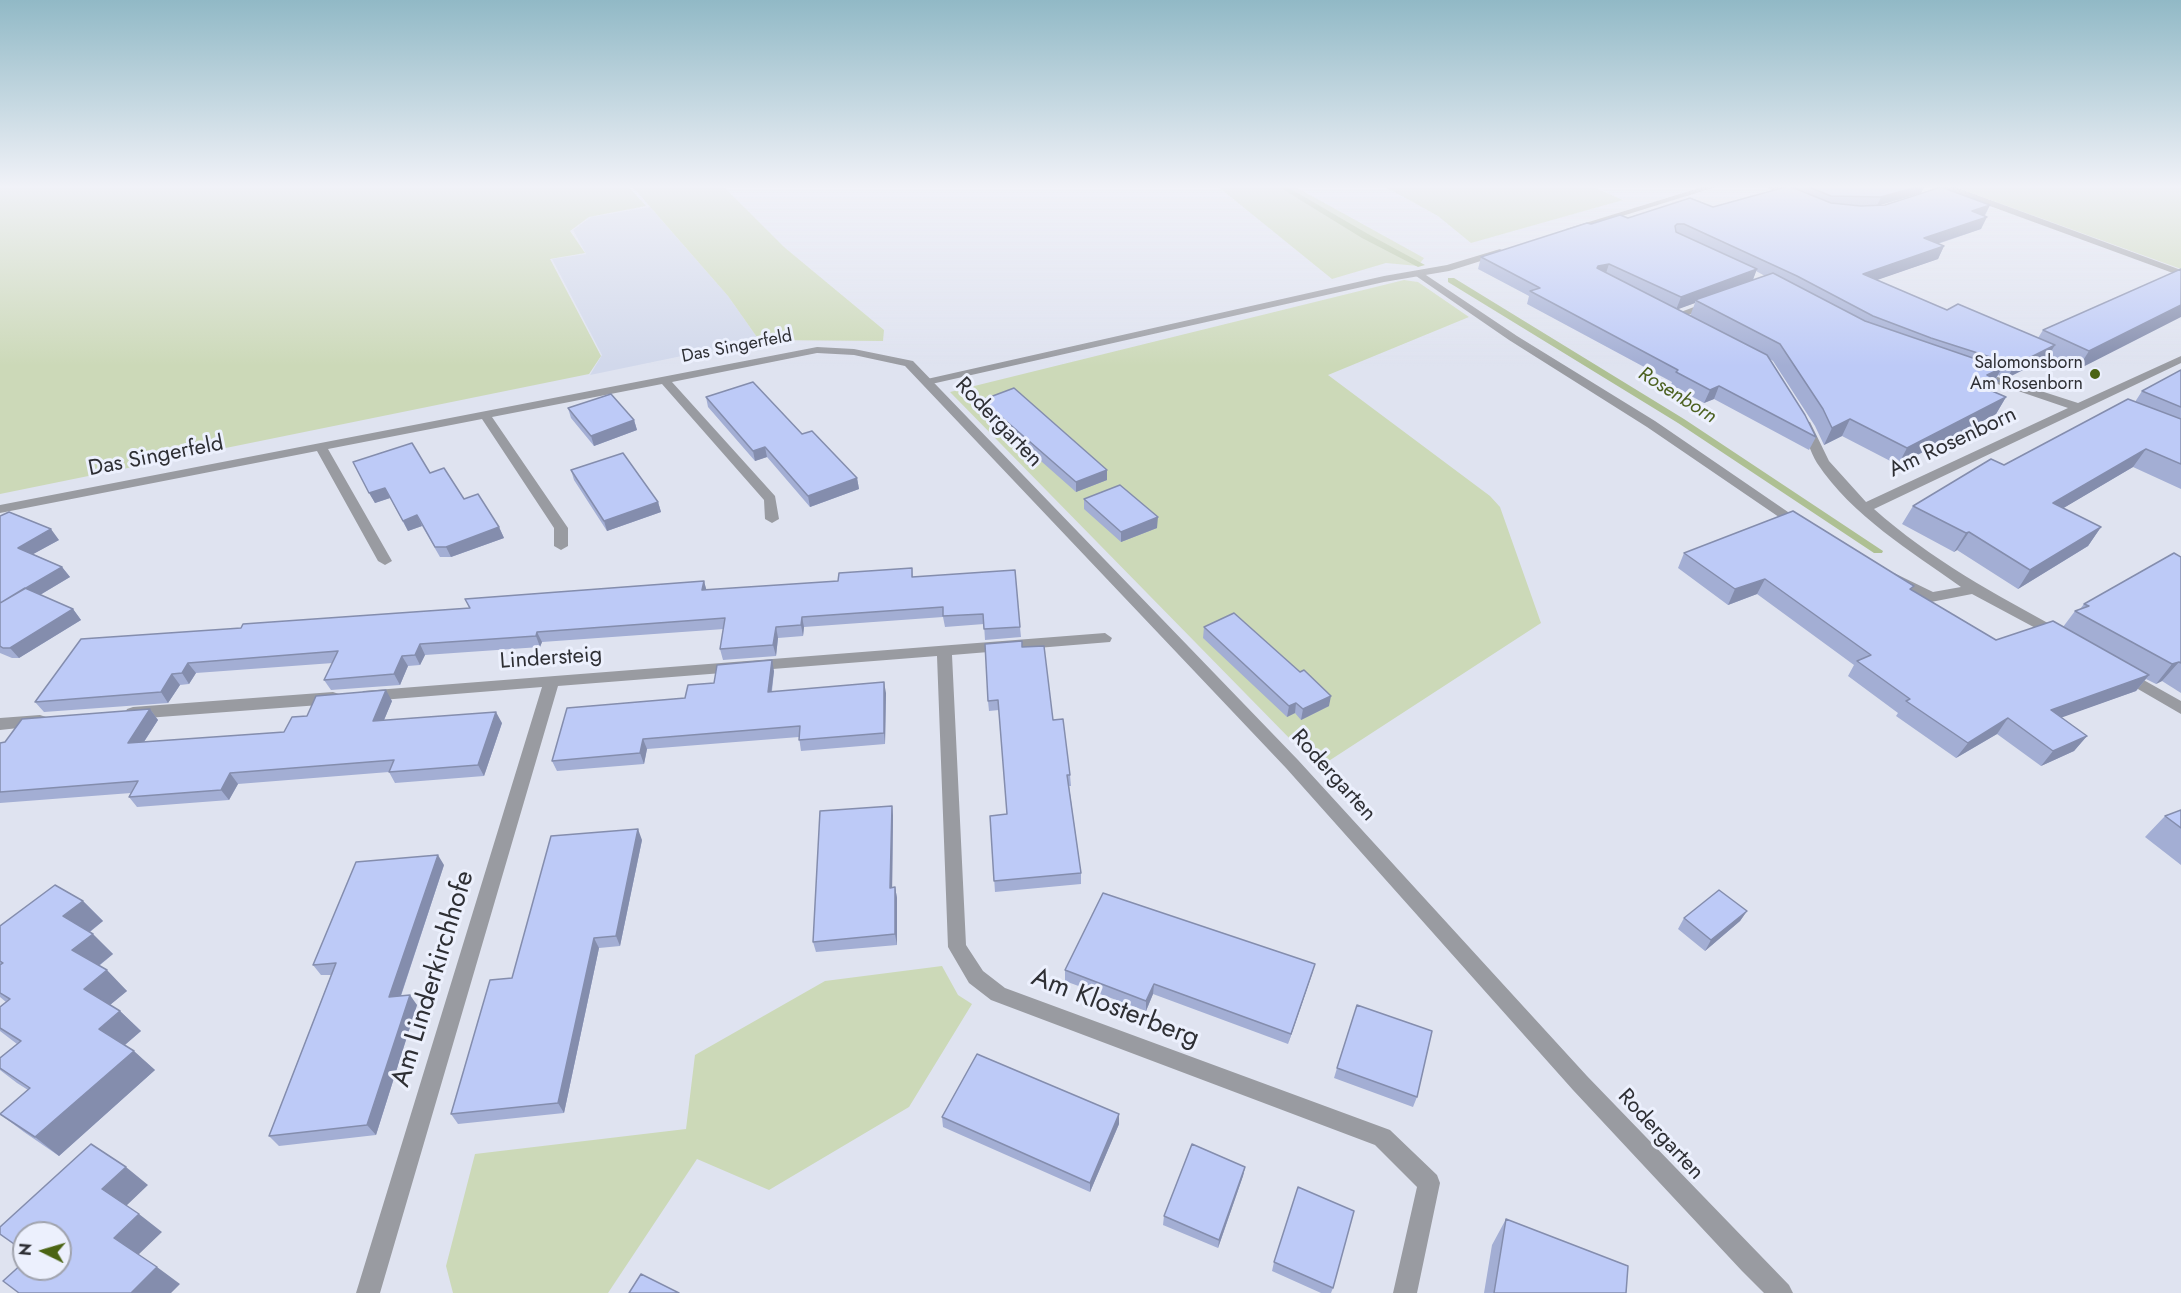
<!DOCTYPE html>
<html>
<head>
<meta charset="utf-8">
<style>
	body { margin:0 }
	#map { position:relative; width:2181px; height:1293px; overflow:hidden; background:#dfe3f0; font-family:Jost,sans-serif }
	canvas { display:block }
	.north { position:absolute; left:12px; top:1221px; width:60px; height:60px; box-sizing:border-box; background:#ecf0fd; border:2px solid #a0a3ad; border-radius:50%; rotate:275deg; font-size:16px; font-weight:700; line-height:24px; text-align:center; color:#2e2f34 }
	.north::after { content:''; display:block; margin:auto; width:21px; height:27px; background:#4b6413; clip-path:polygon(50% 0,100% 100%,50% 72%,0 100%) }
</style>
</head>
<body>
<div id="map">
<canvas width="2181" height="1293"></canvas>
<div class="north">N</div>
</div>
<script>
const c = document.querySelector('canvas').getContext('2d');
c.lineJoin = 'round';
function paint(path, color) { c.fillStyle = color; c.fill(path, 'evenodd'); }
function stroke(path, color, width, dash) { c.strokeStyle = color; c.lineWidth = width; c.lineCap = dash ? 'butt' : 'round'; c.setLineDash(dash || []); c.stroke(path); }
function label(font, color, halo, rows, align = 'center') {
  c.font = font + ' Jost,sans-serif'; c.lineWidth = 6; c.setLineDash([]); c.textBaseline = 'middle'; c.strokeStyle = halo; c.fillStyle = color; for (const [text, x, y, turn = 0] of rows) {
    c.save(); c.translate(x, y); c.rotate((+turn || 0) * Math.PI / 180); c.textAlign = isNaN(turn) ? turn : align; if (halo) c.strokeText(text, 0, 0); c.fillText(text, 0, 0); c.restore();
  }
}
const built = new Path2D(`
	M650,207L728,296L759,340L590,375L602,355L552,259L586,254L573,230L591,217Z`);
const green = new Path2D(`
	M0,185H627L646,206L589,217L570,231L585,253L550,259L601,356L589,374L0,494Z
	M631,185H722L784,247L884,330L883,341L759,340L728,296Z
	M1216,185H1292L1424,258L1418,266L1386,263L1332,279Z
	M1382,185H1589L1623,200L1471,243L1438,216Z
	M1949,185H2181V269L1952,186Z
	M1404,280L1418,282L1469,317L1328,375L1490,496L1500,507L1541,623L1321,766L1294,743L950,392Z
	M942,966L958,995L972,1004L909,1107L769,1190L697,1159L608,1293H453L446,1266L475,1154L686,1129L695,1055L825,981Z`);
const stream = new Path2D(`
	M1276,185H1284L1368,234L1425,265L1418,267L1362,238Z
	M1448,278H1454L1684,419L1883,551L1882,553H1874L1678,423L1448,282Z`);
const lane = new Path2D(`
	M1709,185H1722L1574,231L1566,229Z
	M1762,185H1773L1800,197L1792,199Z
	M1934,185H1948L1953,188L1949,191Z
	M1500,249L1505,252L1503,254L1449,271L1384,282L927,385L921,382L927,379L1384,276L1447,265Z`);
const street = new Path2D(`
	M1946,186H1952L2181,270V276L1949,191L1930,198L1925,195Z
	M1420,271L1517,336L1655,421L1807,525L1805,528H1795L1647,427L1509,340L1416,276L1415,274Z
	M1710,301L1715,304L1714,306L1685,316L1690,320L1689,322H1681L1670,316Z
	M817,347L854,349L913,361L1298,760L1587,1076L1789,1285L1793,1293H1764L1742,1271L1573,1090L1286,768L905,366L854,355L817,353L672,382L775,496L779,519L772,523L765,519L764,500L662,384L492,417L568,528V546L561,550L554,546V528L482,419L328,449L392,561L385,565L378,561L317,451L0,513V505Z
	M2181,356V363L1874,509C1930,559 1996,595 2061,630L2063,634L2061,638L2056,639L1972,594L1931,602L1889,581L1887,578L1894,573L1933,592L1961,587C1911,551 1852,516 1817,463C1810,451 1806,437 1800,425L1806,421L1810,422L1829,461L1866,502L2068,408L1977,377V373H1985L2078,403Z
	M1105,633L1112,638L1110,642L952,655L966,945L983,971L1005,988L1390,1130L1437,1175L1440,1183L1417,1293H1393L1417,1187L1375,1145L991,1000L969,983L948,947L937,656L558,686L380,1293H356L542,687L369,701L363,699L361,695L363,691Z
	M2124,669L2181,701V714L2119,678L2116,674L2119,670Z
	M333,692L339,694L341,698L339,702L333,704L133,719L127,717L125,713L127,709L133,707Z
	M40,715L46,717L48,721L46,725L0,730V718Z`);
const wall = new Path2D(`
	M1783,185H1925L1921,193L1880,205H1990L1985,216L1981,229L1938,244L1944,246L1938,259L1876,280L1947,310L2038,338L2043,330L2181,269L2077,370L2048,357L2047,358L2007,378L1998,375L1996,379L1993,391L2006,397L1996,414L1898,465L1842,436L1824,445L1815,426L1773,361L1770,359L1816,437L1809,450L1714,399L1704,403L1671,385L1672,382L1527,304L1529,296L1478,269L1481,257L1591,224L1713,207L1785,187ZM1756,271L1765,276L1753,280ZM1695,303L1690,316L1677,309Z
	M2181,370V489L2133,467L2063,508L2101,527L2088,546L2018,589L1957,550L1954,552L1902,524L1913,506L2004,465L2135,402L2142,391Z
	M706,397L802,434L857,478L859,489L810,507L767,457L755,461L708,407Z
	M982,400L1107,470V480L1076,492L982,409Z
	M568,408L634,420L637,430L594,446L571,418Z
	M353,462L430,473L499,527L504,538L451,557H440L422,526L408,531L390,498L375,503Z
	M571,470L658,502L661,512L607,531L574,480Z
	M1084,499L1157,528L1121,542L1084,509Z
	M0,516L59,540L33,554L62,567L70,577L40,595L73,609L81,620L19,658H12L0,653Z
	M1684,553L1911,590L1996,640L2063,627L2075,611L2080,609L2084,604L2181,557V693L2162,681L2156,684L2146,679L2136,691L2061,717L2087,736L2074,751L2041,766L1997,734L1956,758L1896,716L1898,713L1848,676L1854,665L1757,594L1728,605L1678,568Z
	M912,568L913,577L1020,627L1021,637L985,640L984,624L945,627L943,617L804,627L803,636L778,638L776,656L723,660L720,649L724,629L542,642L540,647L425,655L420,665L408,666L400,685L331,690L324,680L333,663L196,673L189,684L180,685L168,703L44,712L35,702L241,628L469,608L465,599L704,581L706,590L838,581Z
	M1204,627L1329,706L1301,720L1295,713L1287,717L1203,638Z
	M1022,647L1053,720L1070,775L1071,786H1069L1081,873V884L995,892L990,816L1007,814L999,710L989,711L988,701Z
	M774,671L772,691L886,693L885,744L801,751L799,737L647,749L644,764L557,771L552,761L685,698L714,683Z
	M392,701L384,720L502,723L484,776L395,783L389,772L238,784L229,800L137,807L129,797L131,793L0,803V743L5,742L150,709L158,720L144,742L284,732L307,716Z
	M892,806L893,816L892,888L895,887L897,898V945L816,952L813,942Z
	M2181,810V865L2145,837L2165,816Z
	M642,840L620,946L599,948L564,1113L458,1124L451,1114L512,978Z
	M444,865L401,996L417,1005L376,1135L279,1146L269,1136L331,975H321L313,965Z
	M83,901L103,921L90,932L113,954L99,966L127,991L110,1005L120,1011L141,1031L125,1045L155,1070L59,1156L24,1132L0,1114L28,1090L17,1083L0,1070V1058L17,1044L0,1031V1007L6,1002L0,997V926Z
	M1747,911L1740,921L1705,951L1678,929L1684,918Z
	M1315,964L1312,974L1288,1044L1153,994L1146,1011L1065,981V970Z
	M1337,1068L1417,1097L1413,1107L1334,1078Z
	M942,1117L1119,1124L1090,1192L943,1127Z
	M1245,1167L1243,1176L1218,1248L1163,1225L1164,1216Z
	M1506,1219L1626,1293H1484L1492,1245Z
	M1274,1262L1333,1288L1331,1293H1321L1272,1271Z`);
const shadedWall = new Path2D(`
	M1923,185H1925L1921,193L1877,206L1881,197Z
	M1990,205L1984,216L1972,211Z
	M1987,217L1981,229L1918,250L1924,238Z
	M1944,246L1938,259L1857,287L1863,274Z
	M1609,264L1605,276L1597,268L1598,266Z
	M1757,269L1752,282L1695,300V303L1676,310L1681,297Z
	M2181,305V317L2077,370L2089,351Z
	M2055,345L2047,358L2007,378L2015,365Z
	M2002,368L1993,383L1999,381L1989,397L1975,404L1987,375Z
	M1719,386L1714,399L1704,403L1710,390Z
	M2006,397L1996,414L1898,465L1907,448Z
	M1850,419L1842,436L1824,445L1832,428Z
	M634,420L637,430L594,446L591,436Z
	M765,447L767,457L755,461L753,451Z
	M2146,449L2133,467L2040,522L2053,503Z
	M1107,470V480L1076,492V482Z
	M857,478L859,489L810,507L808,496Z
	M385,488L390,498L375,503L369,493Z
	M658,502L661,512L607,531L604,521Z
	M417,515L422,526L408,531L403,521Z
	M1158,517L1157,528L1121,542V532Z
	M499,527L504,538L451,557L446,547Z
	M2101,527L2088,546L2018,589L2030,570Z
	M51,529L59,540L26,558L18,548Z
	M1969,532L1957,550L1954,552L1966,533Z
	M62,567L70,577L8,614L0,604Z
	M1765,579L1757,594L1728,605L1735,589Z
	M704,581L707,592L702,590Z
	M73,609L81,620L19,658L10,648Z
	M802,617L804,627L803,636L801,625Z
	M776,627L778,638L776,656L773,645Z
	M537,632L542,642L540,647L536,636Z
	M420,644L425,655L420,665L415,655Z
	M402,656L408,666L400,685L394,674Z
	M772,660L774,671L770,702L768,692Z
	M2179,662L2162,681L2156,684L2172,664Z
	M188,663L196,673L189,684L182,673Z
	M172,674L180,685L168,703L161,692Z
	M2149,675L2136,691L2038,726L2051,710Z
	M884,682L886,693L885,744L884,733Z
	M386,690L392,701L379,732L373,721Z
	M1331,696L1329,706L1301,720L1303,709Z
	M1296,703L1295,713L1287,717L1289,706Z
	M150,709L158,720L136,754L128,743Z
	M496,712L502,723L484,776L478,765Z
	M2008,718L1997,734L1956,758L1968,743Z
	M2087,736L2074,751L2041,766L2053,751Z
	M643,739L647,749L644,764L640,753Z
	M230,773L238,784L229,800L221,790Z
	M892,806L893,816L892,898L890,888Z
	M638,829L642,840L620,946L616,936Z
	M438,855L444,865L397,1007L389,997Z
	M895,887L897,898V945L895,934Z
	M83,901L103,921L83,937L63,916Z
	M1747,911L1740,921L1705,951L1711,940Z
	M93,934L113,954L93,970L72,950Z
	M594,938L599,948L564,1113L558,1103Z
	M1315,964L1312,974L1288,1044L1291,1034Z
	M107,970L127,991L105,1009L84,989Z
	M1154,984L1153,994L1146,1011V1001Z
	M410,995L417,1005L376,1135L367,1125Z
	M120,1011L141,1031L120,1049L99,1029Z
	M134,1051L155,1070L59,1156L35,1137Z
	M1119,1114V1124L1090,1192V1183Z
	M126,1167L148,1185L125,1207L102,1189Z
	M1245,1167L1243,1176L1218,1248L1219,1240Z
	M139,1214L162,1232L138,1255L114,1238Z
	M157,1267L180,1284L171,1293H131Z`);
const building = new Path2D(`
	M1804,185H1923L1881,197L1831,196Z
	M1789,186L1831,203L1861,206L1885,205L1941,187L1990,205L1972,211L1987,217L1924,238L1944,246L1863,274L1947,310L1958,304L2055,345L2015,365L1931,338L1873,316L1797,276L1684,224H1677L1675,226L1676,232L1757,269L1681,297L1609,264L1598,266L1597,268L1767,355L1805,415L1816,437L1719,386L1710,390L1676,372L1678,370L1530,291L1540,288L1481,257L1587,223L1591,224L1620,215L1628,218L1690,198L1713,207Z
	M2181,269V305L2089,351L2043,330Z
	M1773,273L1865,321L2002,368L1987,375L1999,381L1985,388L2006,397L1907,448L1850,419L1832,428L1823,409L1780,344L1695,300Z
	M2181,370V407L2142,391Z
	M753,382L802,434L812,431L857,478L808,496L765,447L753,451L706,397Z
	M1014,388L1107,470L1076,482L982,400Z
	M611,394L634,420L591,436L568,408Z
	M2128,399L2181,419V464L2146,449L2053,503L2101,527L2030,570L1969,532L1966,533L1913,506L1991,459L2004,465Z
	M412,443L430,473L444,468L464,499L478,494L499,527L446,547H435L417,515L403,521L385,488L369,493L353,462Z
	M623,453L658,502L604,521L571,470Z
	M1120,485L1158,517L1121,532L1084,499Z
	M1793,511L1914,586L1910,589L1996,640L2053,621L2149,675L2051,710L2087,736L2053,751L2008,718L1968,743L1906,701L1910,699L1857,661L1871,655L1765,579L1735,589L1684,553Z
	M9,512L51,529L18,548L62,567L0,603V516Z
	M2174,553L2181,557V663L2179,662L2172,664L2075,611L2089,606L2084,604Z
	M912,568V577L1015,570L1020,627L984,629L983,614L943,616V607L802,617L801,625L776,627L773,645L720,649L725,618L537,632L536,636L420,644L415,655L402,656L394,674L324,680L338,651L188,663L182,673L172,674L161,692L35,702L81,639L241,628L243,624L470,608L465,599L704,581L702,590L838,581L839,573Z
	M25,588L73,609L10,648H3L0,646V603Z
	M1234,613L1300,672L1304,670L1331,696L1303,709L1296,703L1289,706L1204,627Z
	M1022,641V647L1044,646L1053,720L1063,719L1070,775H1067L1081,873L994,881L990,816L1007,814L998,700L988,701L985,644Z
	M772,660L768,692L884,682V733L799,740L800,726L643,739L640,753L552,761L567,708L685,698L688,685L714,683L717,665Z
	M386,690L373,721L496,712L478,765L389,772L394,760L230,773L221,790L129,797L138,781L0,792V743L5,742L22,719L150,709L128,743L284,732L292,717L307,716L316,696Z
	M892,806L890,888L895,887V934L813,942L820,811Z
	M2181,810V828L2165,816Z
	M638,829L616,936L594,938L558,1103L451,1114L490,980L512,978L551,836Z
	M438,855L389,997L410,995L367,1125L269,1136L336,963L313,965L356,862Z
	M55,885L83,901L63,916L93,934L72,950L107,970L84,989L120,1011L99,1029L134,1051L35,1137L0,1114L30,1088L0,1068V1058L21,1041L0,1028V1007L10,999L0,993V965L3,963L0,961V926Z
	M1719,890L1747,911L1711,940L1684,918Z
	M1103,893L1315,964L1291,1034L1154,984L1146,1001L1065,970Z
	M1357,1005L1432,1031L1417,1097L1337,1068Z
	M977,1054L1119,1114L1090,1183L942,1117Z
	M91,1144L126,1167L102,1189L139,1214L114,1238L157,1267L131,1293H19L3,1281L24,1262V1269H60V1233H24V1251L0,1234V1227Z
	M1192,1144L1245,1167L1219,1240L1164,1216Z
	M1298,1187L1354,1211L1333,1288L1274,1262Z
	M1506,1219L1628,1266L1626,1293H1494Z
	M641,1274L679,1293H629Z`);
const markers = [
	[2095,374,6,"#4b6413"]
];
const farStreetnames = [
	["Das Singerfeld",737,347,-11]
];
const farPoinames = [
	["Salomonsborn",2083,364],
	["Am Rosenborn",2083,385]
];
const farWaternames = [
	["Rosenborn",1677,396,32]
];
const streetNames = [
	["Rodergarten",998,423,46],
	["Am Rosenborn",1953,443,-25],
	["Das Singerfeld",156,457,-11],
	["Lindersteig",551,659,-4],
	["Rodergarten",1333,776,48],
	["Rodergarten",1660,1135,47]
];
const nearStreetnames = [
	["Am Linderkirchhofe",434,979,-73],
	["Am Klosterberg",1115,1009,21]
];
paint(built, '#d1d8eb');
paint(green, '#ccd9b8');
paint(stream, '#aec093');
paint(lane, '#999ba1');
paint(street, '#999ba1');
paint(wall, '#a3aed4');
paint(shadedWall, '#848dad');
paint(building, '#bdcaf7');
stroke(building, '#848dad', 1.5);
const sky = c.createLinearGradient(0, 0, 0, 366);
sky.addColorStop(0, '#91b9c6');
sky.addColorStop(0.51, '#f1f2f8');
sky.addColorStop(1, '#f1f2f800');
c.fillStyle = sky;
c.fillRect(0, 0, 2181, 366);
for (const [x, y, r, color] of markers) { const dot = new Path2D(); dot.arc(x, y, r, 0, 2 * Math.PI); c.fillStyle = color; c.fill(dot); stroke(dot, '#ecf0fd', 2); }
label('18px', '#2e2f34', '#ecf0fd', farStreetnames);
label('18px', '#2e2f34', '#ecf0fd', farPoinames, 'right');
label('italic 20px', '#4b601f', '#ecf0fd', farWaternames);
label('22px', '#2e2f34', '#ecf0fd', streetNames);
label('27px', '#2e2f34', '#ecf0fd', nearStreetnames);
</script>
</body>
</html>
